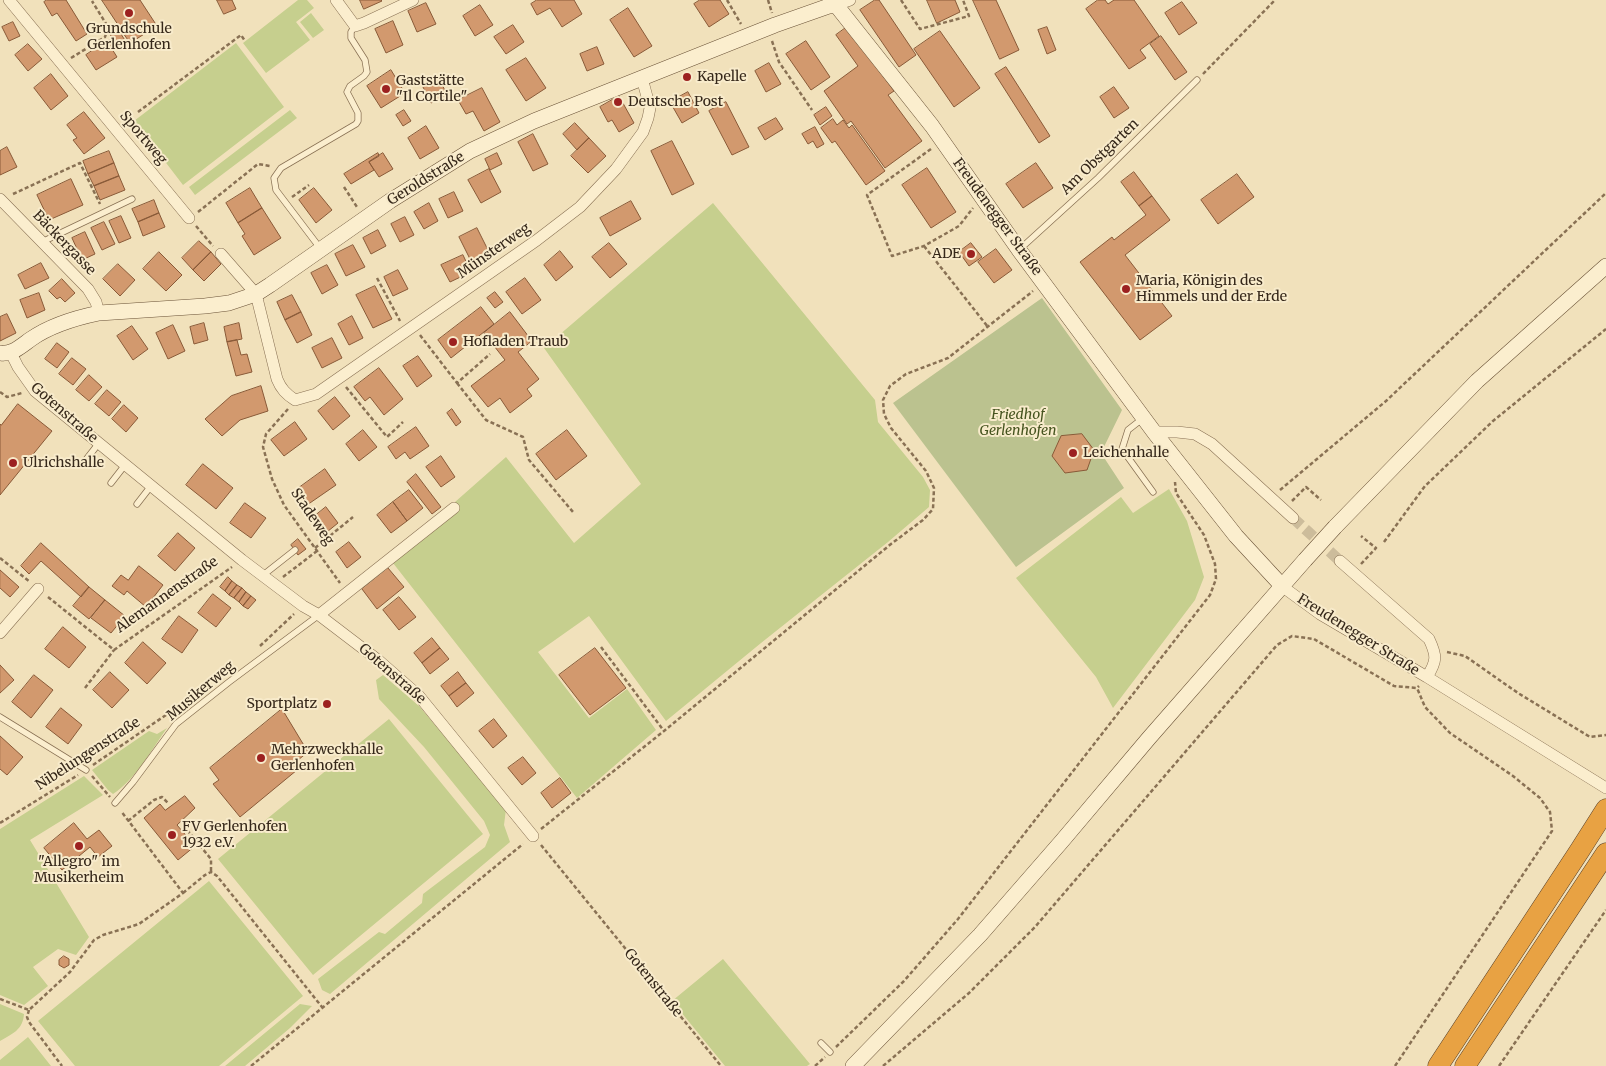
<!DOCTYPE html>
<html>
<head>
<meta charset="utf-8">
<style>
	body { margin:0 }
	canvas { display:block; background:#f1e1bb }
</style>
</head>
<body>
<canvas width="1606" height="1066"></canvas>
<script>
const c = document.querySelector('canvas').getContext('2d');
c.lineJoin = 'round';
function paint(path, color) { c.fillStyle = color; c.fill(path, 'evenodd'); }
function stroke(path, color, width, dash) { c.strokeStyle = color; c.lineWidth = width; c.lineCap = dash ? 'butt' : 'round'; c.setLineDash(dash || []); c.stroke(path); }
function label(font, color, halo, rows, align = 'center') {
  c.font = font + ' Merriweather,serif'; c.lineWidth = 4; c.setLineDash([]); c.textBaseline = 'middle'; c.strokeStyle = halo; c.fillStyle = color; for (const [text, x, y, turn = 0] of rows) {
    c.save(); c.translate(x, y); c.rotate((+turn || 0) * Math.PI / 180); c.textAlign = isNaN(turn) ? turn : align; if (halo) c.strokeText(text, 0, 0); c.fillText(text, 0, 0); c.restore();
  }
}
const green = new Path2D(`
	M298,0H307L314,8L296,22L310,40L266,73L243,43Z
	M311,13L324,30L313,38L300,22Z
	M236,43L284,107L183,185L134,121Z
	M290,110L297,118L195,195L189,187Z
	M713,203L875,400L878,422L923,477L930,490L929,507L888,542L761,643L666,721L589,616L538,652L589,718L627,689L656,730L577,798L393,563L459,509L455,502L506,457L574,543L641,484L544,348Z
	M1169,489L1187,521L1204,577L1195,600L1113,708L1096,677L1016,578L1121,497L1133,513Z
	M383,675L419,706L506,809L504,825L510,842L330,994L322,990L318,979L379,932L385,934L422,903L423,894L485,847L490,835L484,821L424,747L379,699L376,680Z
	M389,719L483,834L313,975L218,859Z
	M167,728C152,749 135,780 113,794L108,790L92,770L149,731L157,734Z
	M84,776L103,795L30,840L89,937L76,955L58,949L33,967L48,986L24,1005L0,995V829Z
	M209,881L303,996L219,1066H75L38,1021Z
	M723,959L810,1064L807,1066H725L672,1001Z
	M0,1004L24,1014C23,1030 12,1034 0,1041Z
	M300,1004L312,1006L290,1028L245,1066H225Z
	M28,1037L51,1066H0V1060Z`);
const cemetery = new Path2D(`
	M1042,298L1122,410L1101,453L1124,488L1016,567L893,403Z`);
const building = new Path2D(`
	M47,0H66L87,34L76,41L57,13L52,16L44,2Z
	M102,0H140L157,26L130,43L123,33L121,34L126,42L113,50L107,41L112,38L110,34L118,29L119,31L121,30Z
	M217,0H232L236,9L224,14Z
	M360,0H381L382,1L364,9Z
	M537,0H574L582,14L562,27L550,8L537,15L531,4Z
	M700,0H720L729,14L709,27L694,4Z
	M875,0H879L916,55L899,67L860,10Z
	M927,0H955L960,12L937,23Z
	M973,0H996L1019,50L1000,59Z
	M1098,0H1105L1108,4L1114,0H1134L1159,36L1140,50L1146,58L1129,69L1086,9Z
	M1182,2L1197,23L1179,35L1165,13Z
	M426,3L436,24L417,32L408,11Z
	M480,5L493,25L475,36L463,16Z
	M628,8L652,46L634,57L610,20Z
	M393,21L403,45L386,53L375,29Z
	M13,22L20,36L9,41L2,27Z
	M513,25L524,42L506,54L494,37Z
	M847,27L894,91L888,95L922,141L885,168L851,121L847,124L824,91L858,66L836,35Z
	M1047,27L1056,50L1047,54L1038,30Z
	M940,31L980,88L954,107L914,49Z
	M1161,36L1187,72L1175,80L1150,44Z
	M107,41L117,57L96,70L86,55Z
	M806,41L830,77L811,90L786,54Z
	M28,44L42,59L28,71L15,55Z
	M597,47L604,64L587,71L580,54Z
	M526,58L546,88L526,101L506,70Z
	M769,63L781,84L766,92L755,71Z
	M1006,67L1050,136L1039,143L995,74Z
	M391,70L405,93L381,108L367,86Z
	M51,74L68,96L51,110L34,88Z
	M440,80L447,95L431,103L423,87Z
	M1114,87L1129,108L1114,118L1100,97Z
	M482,88L500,122L484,131L473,111L466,114L458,100Z
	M688,92L699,113L682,123L670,102Z
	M619,96L634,123L619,132L612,120L608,122L600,107Z
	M726,102L749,147L732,155L709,111Z
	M826,107L832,116L820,125L814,115Z
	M404,110L411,121L403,126L396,115Z
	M84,112L105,138L84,154L73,140L77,138L67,125Z
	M776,118L783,129L765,140L758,128Z
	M833,119L837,125L843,120L849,128L852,125L885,171L866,185L835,141L832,143L821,128Z
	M575,123L589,138L577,150L563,134Z
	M426,126L439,148L420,159L408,138Z
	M815,127L824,144L817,148L813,141L808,144L802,134Z
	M533,134L548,164L533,171L518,142Z
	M589,138L606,156L588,173L571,156Z
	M672,141L694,184L672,195L651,151Z
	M7,147L17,167L0,175V151Z
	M109,151L114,163L88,174L83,161Z
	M378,153L379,156L369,162L374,170L351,184L344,174Z
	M383,153L393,169L379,177L369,162Z
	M497,153L502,164L490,170L485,159Z
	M114,163L119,176L94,186L88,174Z
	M1036,163L1053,188L1023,208L1006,184Z
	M927,168L956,212L931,228L902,185Z
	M489,169L501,192L481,203L468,180Z
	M1134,172L1152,196L1139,206L1121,182Z
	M1237,174L1254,197L1218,224L1201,200Z
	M119,176L125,190L100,200L94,186Z
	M71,179L83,205L49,220L37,195Z
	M250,188L262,208L238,223L226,203Z
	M314,188L332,210L316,223L299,200Z
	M454,192L463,211L448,218L439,199Z
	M1152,196L1170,220L1125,255L1172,316L1140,340L1080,262L1112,237L1114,240L1146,215L1139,206Z
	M154,200L159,213L138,222L132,209Z
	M631,201L641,219L610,236L600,218Z
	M429,203L438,221L424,229L414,212Z
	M262,208L281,238L254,255L242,236L245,234L238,223Z
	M159,213L165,227L143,236L138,222Z
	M121,216L131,238L119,243L109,221Z
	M405,217L414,235L400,242L391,224Z
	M104,222L115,244L102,250L91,228Z
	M477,228L490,254L472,263L459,237Z
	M378,230L386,246L371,254L363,238Z
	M85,232L95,254L82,260L72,238Z
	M199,241L211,252L193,270L182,258Z
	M609,243L627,264L610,278L592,257Z
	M971,243L982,257L969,266L959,252Z
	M353,245L365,267L346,276L335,254Z
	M996,249L1012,270L994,283L978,262Z
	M560,251L573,267L556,281L544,265Z
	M159,252L182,275L166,291L143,269Z
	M211,252L221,264L204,281L193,270Z
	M463,255L471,272L450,282L441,265Z
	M41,263L49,278L25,289L18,275Z
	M118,264L135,280L120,296L103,279Z
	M327,265L338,285L322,294L311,273Z
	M398,270L408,289L393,296L384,277Z
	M525,278L541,300L522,314L506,292Z
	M62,279L75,293L65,302L60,297L57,299L49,291Z
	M375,286L392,319L373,328L356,295Z
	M495,292L503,302L495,308L487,298Z
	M39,293L45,310L27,318L20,300Z
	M292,295L301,312L285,320L277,302Z
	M481,307L494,324L451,358L438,340Z
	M301,312L312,335L297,343L285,320Z
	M510,312L532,341L518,352L539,379L527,389L532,396L510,413L500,398L488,407L471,386L505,360L484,333Z
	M7,314L16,333L0,341V317Z
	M352,316L363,338L349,345L338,324Z
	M204,323L208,340L194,344L190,327Z
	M239,323L242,339L227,342L224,327Z
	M173,325L185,351L168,359L156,333Z
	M132,326L148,349L133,360L117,336Z
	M332,338L342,358L322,368L312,348Z
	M237,340L241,355L247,354L252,372L236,376L227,342Z
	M57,343L69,352L57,368L45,359Z
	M418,356L432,376L417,387L403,366Z
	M72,358L86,369L73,385L59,374Z
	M379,368L403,399L384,415L370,397L365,401L354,387Z
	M89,375L102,387L89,401L76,390Z
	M261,386L268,411L240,420L222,436L205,419L231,396Z
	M107,390L121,402L109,416L95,404Z
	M335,397L350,416L333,430L318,411Z
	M18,404L52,431L0,495V424L1,425Z
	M124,405L138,418L126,432L112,419Z
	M452,409L461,422L456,426L447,413Z
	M295,422L307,439L284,456L271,440Z
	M416,427L429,446L410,459L405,452L396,459L388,447Z
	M363,430L377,447L359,461L346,444Z
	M567,430L587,456L556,480L536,454Z
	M1082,434L1094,450L1087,470L1065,473L1052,456L1061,436Z
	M441,456L455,477L441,487L426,467Z
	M203,464L233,488L216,509L186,485Z
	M325,469L336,485L307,505L296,490Z
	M416,474L441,507L432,514L407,482Z
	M409,490L423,508L407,521L393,502Z
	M393,502L407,521L391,533L377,515Z
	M245,503L266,518L251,538L230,523Z
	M326,507L338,523L322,536L310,520Z
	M178,533L195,548L175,571L158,556Z
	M298,539L306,549L298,555L291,545Z
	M349,542L361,557L347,568L336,552Z
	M41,543L89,587L81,597L41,561L29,574L21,566Z
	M139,566L163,585L146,607L127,591L124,595L112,586L121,575L128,580Z
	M388,568L404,587L377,609L362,589Z
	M0,570L19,587L10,597L0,588Z
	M228,577L232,581L225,591L220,587Z
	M232,581L237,585L229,595L225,591Z
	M237,585L242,588L234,598L229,595Z
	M89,587L105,600L89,619L73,606Z
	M242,588L246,592L239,602L234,598Z
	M246,592L251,596L243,606L239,602Z
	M213,594L231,608L216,627L198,613Z
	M251,596L256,600L248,609L243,606Z
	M399,597L416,617L399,630L383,610Z
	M105,600L125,616L111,633L91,618Z
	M179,616L198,630L182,653L162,639Z
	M63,627L86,647L69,668L45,649Z
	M432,638L440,648L422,663L414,653Z
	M143,642L166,663L147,684L125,663Z
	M440,648L449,659L430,674L422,663Z
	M595,648L626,688L590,715L559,675Z
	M0,665L14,680L0,693Z
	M110,672L129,690L112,708L93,690Z
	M458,672L466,683L449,696L441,686Z
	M34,675L53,690L31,718L12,702Z
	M466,683L474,693L457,707L449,696Z
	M61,708L82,725L68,744L46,727Z
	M282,709L308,752L293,764L297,770L240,817L213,784L219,780L210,768Z
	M494,719L507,736L493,748L479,731Z
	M0,736L23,757L7,775L0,769Z
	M523,757L536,773L522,785L508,768Z
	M560,778L571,793L552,808L541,793Z
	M185,796L195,808L177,825L195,846L178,860L144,818L160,804L165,810Z
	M74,823L87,839L99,830L112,846L98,857L90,847L62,870L44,848Z
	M64,956L69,959V965L64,968L59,965V960Z`);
const streetTunnel = new Path2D(`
	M1293,518L1340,561`);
const path = new Path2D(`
	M727,0L741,24
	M768,0L772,13
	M901,0L920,29L969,16L963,0
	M772,41L779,62L812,110
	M71,58L105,37L108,27L92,1
	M1203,74L1275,0
	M138,112L241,35L245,41
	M931,149L867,195L892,256L924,246L959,226L973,208
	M344,187L357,207
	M13,194L80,163L100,204
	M292,197L309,185
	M198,212L258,164L270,166
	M196,226L213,246
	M924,246L988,327
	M377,278L400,321
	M420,335L457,383L490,354
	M457,383L486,420L523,437L529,460L573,512
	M346,387L387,437L403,422
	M0,392L7,397L22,393
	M288,409L266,434L263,447L272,479L284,505L340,583
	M1280,490L1386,401L1606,193
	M1292,501L1306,487L1321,500
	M1384,542L1425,486L1493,421L1606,329
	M315,548L353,517
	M0,558L30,582
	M1361,564L1376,548L1361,536
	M283,577L317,551
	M48,597L114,650L232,567
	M260,646L294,614
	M601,647L664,731
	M1447,652L1465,656L1518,693L1590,737L1606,735
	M85,688L114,650
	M93,765L198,693
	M92,776L110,797
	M128,821L154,800L162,797L168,803
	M0,823L78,775
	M183,825L211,859V872
	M541,829L664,731L891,544L923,520L933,509L934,488L926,471L891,428L884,414L883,400L890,386L906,374L948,358L1033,291
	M541,845L721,1066
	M183,893L205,875L211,872L217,876L322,1007
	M0,999L29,1010L70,972L94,940L103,935L139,924L183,893L121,811
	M29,1010L27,1017L29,1022L62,1066
	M836,1047L904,981L958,919L1210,595L1216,579L1215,564L1204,535L1176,493L1175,482
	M251,1066L523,844
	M815,1066L825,1057
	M883,1066L969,993L1035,927L1277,645L1292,636L1314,639L1394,686L1417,688L1419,686
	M1395,1066L1552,831L1550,812L1540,798L1513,776L1450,733L1425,707L1417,688
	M1499,1066L1606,910`);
const lane = new Path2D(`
	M42,242L132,199
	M320,248L276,190L274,178L281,168L356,124L358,121V113L347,92L350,86L364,76L367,72L365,60L351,38V32L355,26
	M1020,249L1098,178L1197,80
	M1142,419L1128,430L1122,449L1153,492
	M85,461L99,443
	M111,483L125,465
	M137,504L151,486
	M262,576L295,550
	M0,717L86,770
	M115,803L133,782L176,724L229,682L319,615
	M821,1043L830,1052`);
const street = new Path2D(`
	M9,0L189,218
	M336,0L355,26L364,23L413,0
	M833,0L836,5L850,0
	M0,199L88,289L96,302L99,313
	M221,254L256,294L277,379C281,389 286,394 295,400L316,394L537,240L580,207L616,169L643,132L648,118L650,108L642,78
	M11,353L18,367L35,391L242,560L303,606L319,615L378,660L419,696L533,836
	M1154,432H1177L1195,434L1212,444L1293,518
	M1340,561L1429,639C1437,656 1437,661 1427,677
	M1283,587L1320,614L1427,677L1606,788
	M319,615L454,508
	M0,633L38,589`);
const secondary = new Path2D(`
	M0,353C12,355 21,346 31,339C51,325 75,318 99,313L205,306L229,303L256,294L270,285L390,201L470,151L534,121L775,25L829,6L836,5L932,126L1019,250L1154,432L1236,536L1283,587
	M1335,527L1477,381L1606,266
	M853,1066L980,935L1062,841L1149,738L1305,560`);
const highway = new Path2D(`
	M1438,1066L1580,850L1606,809
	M1465,1066L1606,853`);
const secondaryBridge = new Path2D(`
	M1305,560L1335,527`);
const markers = [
	[129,13,5,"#9c2120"],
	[687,77,5,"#9c2120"],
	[386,89,5,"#9c2120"],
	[618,102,5,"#9c2120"],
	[971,254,5,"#9c2120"],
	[1126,289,5,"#9c2120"],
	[453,342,5,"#9c2120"],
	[1073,453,5,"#9c2120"],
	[13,463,5,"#9c2120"],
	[327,704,5,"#9c2120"],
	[261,758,5,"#9c2120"],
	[172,835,5,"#9c2120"],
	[79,846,5,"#9c2120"]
];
const poiNames = [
	["Grundschule",129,29,"center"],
	["Gerlenhofen",129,45,"center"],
	["Kapelle",697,77],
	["Gaststätte",396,81],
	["\"Il Cortile\"",396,97],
	["Deutsche Post",628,102],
	["ADE",961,254,"right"],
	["Maria, Königin des",1136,281],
	["Himmels und der Erde",1136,297],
	["Hofladen Traub",463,342],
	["Leichenhalle",1083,453],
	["Ulrichshalle",23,463],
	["Sportplatz",317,704,"right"],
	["Mehrzweckhalle",271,750],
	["Gerlenhofen",271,766],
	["FV Gerlenhofen",182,827],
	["1932 e.V.",182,843],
	["\"Allegro\" im",79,862,"center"],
	["Musikerheim",79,878,"center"]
];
const streetNames = [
	["Sportweg",143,138,50],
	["Am Obstgarten",1100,157,-44],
	["Geroldstraße",426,179,-32],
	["Freudenegger Straße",997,217,54],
	["Bäckergasse",64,243,46],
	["Münsterweg",494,251,-35],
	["Gotenstraße",64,413,41],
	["Stadeweg",312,517,56],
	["Alemannenstraße",167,595,-35],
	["Freudenegger Straße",1358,635,32],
	["Gotenstraße",392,674,41],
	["Musikerweg",201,691,-40],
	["Nibelungenstraße",88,754,-33],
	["Gotenstraße",653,983,51]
];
const parkNames = [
	["Friedhof",1018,415],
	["Gerlenhofen",1018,431]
];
paint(green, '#c6cf8e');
paint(cemetery, '#bbc28f');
paint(building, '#d2996e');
stroke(building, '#895a38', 1);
stroke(streetTunnel, '#ccbc9b', 11, [11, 5.5]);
stroke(lane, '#897154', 7);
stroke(street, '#897154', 12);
stroke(secondary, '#6a5237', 16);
stroke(highway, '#553e29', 21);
stroke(path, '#897154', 2.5, [4, 2.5]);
stroke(lane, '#fbeece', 5.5);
stroke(street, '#fbeece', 11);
stroke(secondary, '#fbeece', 15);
stroke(highway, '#e8a243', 20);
stroke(secondaryBridge, '#6a5237', 16, []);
stroke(secondaryBridge, '#fbeece', 15);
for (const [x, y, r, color] of markers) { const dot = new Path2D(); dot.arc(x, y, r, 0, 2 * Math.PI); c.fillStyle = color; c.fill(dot); stroke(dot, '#f8ebcb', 2); }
label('14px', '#36281a', '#f8ebcb', poiNames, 'left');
label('14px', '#36281a', '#f8ebcb', streetNames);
label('italic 14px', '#46541f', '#f8ebcb', parkNames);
</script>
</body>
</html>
